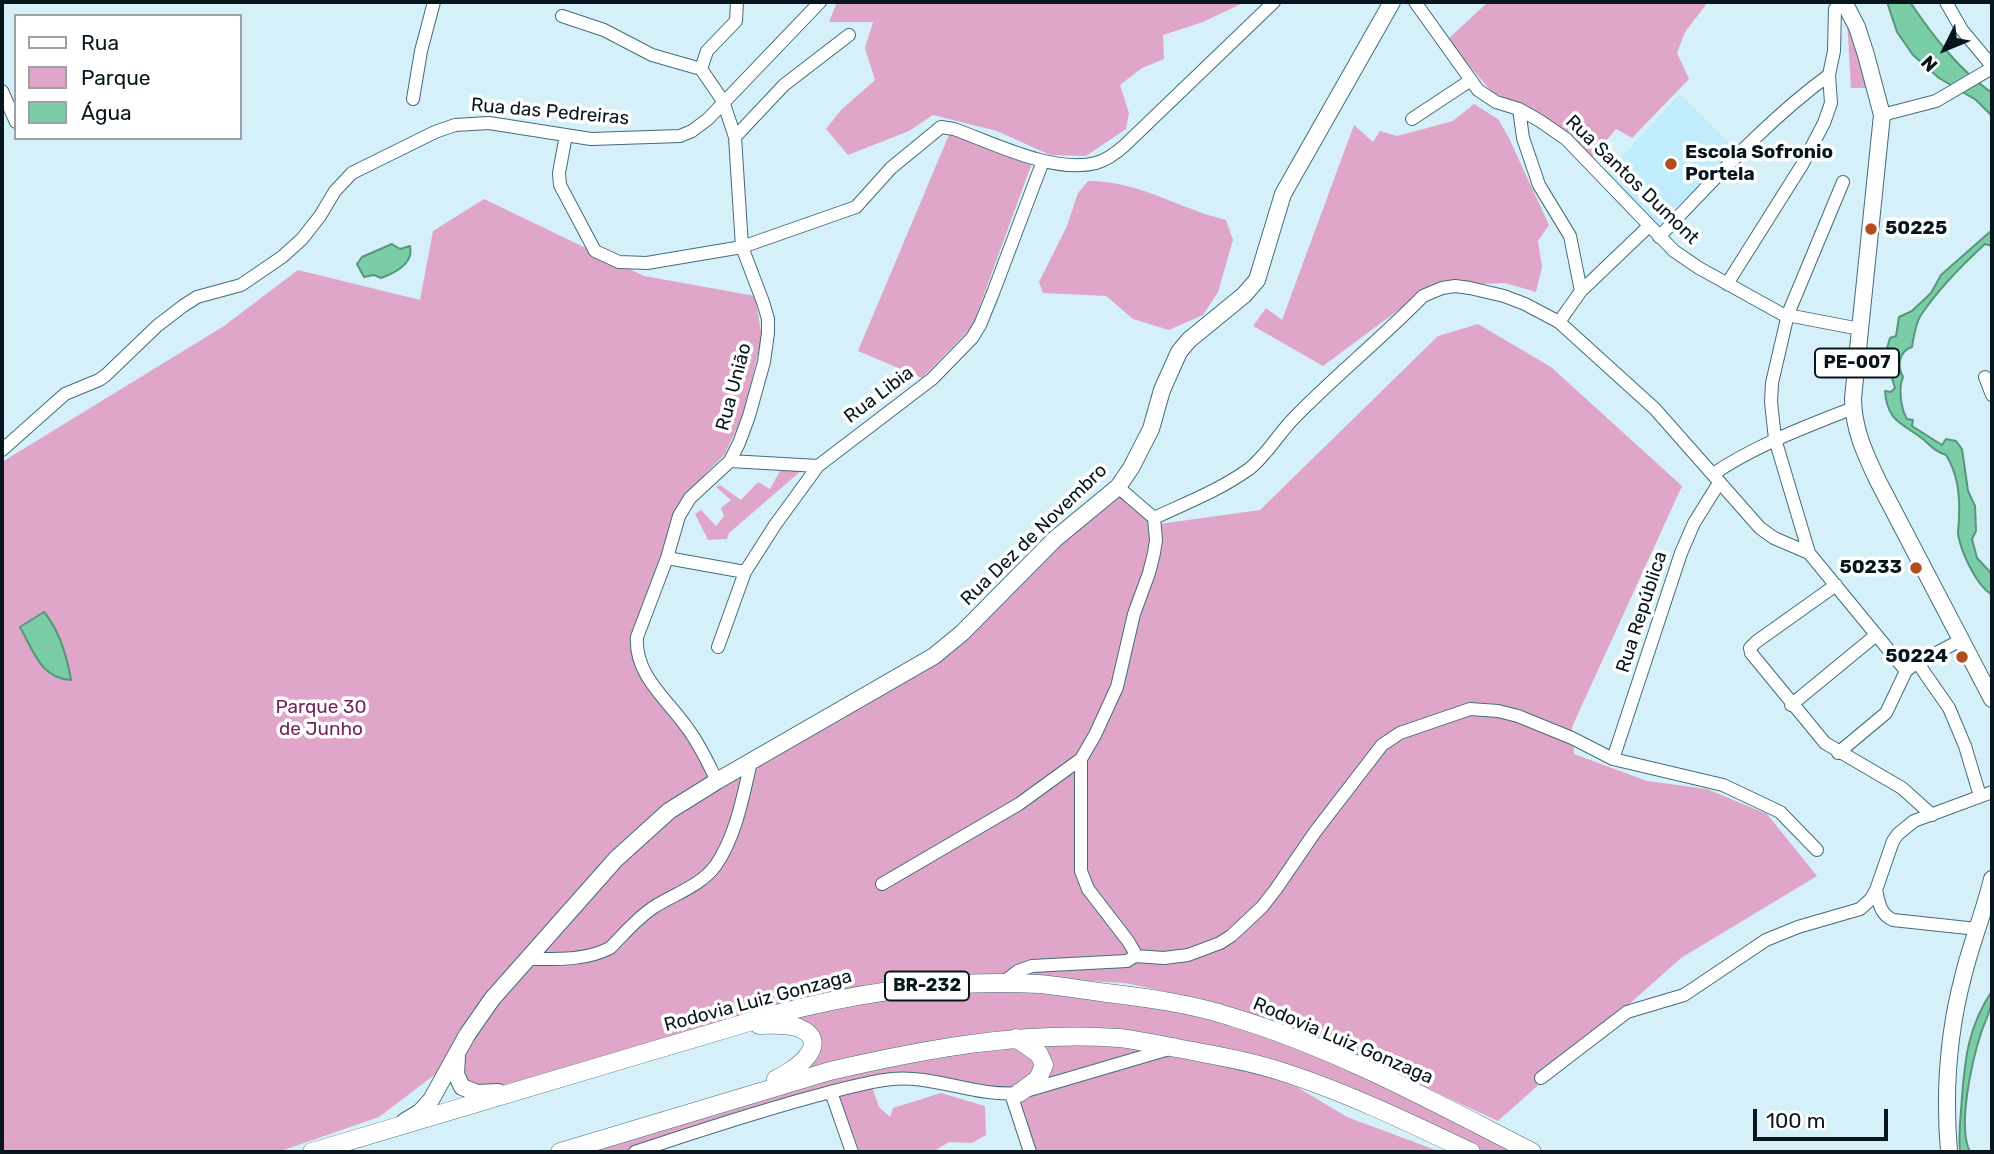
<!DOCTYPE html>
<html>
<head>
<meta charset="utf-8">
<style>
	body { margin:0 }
	#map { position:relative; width:1994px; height:1154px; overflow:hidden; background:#d6f0fa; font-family:Rubik,sans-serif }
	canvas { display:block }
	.frame { position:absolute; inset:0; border:4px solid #06161c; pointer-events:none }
	.legend { position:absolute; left:14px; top:14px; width:228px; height:126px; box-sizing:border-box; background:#fff; border:2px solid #9ba2a4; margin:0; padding:9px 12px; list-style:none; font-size:21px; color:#06161c }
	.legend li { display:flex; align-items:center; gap:14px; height:35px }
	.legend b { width:35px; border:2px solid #9ba2a4 }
	.north { position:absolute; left:1910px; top:14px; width:70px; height:70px; -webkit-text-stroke:5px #fff; paint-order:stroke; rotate:227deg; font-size:19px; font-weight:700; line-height:28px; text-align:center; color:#06161c }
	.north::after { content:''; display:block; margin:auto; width:24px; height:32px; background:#06161c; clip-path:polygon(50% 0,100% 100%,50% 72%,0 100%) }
	.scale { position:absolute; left:1753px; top:1109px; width:135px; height:32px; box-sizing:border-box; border:4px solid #06161c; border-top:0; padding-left:9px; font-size:21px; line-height:24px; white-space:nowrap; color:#06161c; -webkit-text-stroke:5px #fff; paint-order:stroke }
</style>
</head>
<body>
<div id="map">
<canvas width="1994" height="1154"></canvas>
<div class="frame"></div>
<ul class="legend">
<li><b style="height:9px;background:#fff"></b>Rua</li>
<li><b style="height:19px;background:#e0a6c9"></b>Parque</li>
<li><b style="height:19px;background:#7acda7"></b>Água</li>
</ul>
<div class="north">N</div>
<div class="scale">100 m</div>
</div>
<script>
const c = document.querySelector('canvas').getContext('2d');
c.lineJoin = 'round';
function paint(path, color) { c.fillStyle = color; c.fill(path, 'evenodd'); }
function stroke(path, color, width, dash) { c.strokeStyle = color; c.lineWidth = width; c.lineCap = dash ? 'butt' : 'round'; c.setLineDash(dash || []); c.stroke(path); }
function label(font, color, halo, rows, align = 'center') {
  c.font = font + ' Rubik,sans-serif'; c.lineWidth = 7; c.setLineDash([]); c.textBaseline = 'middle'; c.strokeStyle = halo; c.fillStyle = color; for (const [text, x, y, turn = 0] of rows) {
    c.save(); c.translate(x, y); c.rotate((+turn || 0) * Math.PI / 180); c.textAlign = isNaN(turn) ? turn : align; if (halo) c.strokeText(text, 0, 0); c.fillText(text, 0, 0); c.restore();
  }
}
const built = new Path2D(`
	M1680,94L1738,153L1659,230L1605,174Z`);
const green = new Path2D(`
	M837,2H1245L1203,22L1163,35L1164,59L1142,68L1120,85L1129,113L1126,129L1086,156L1050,155L997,131L933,115L909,131L848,155L826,129L841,110L875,80L865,48L873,22H829Z
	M1488,2H1708L1685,32L1677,53L1689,79L1632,138L1616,129L1592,158L1541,114L1492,92L1447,40Z
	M1847,20L1868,88H1851Z
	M1474,104L1498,119L1508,136L1549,225L1538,241L1542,267L1536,292L1505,283L1431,286L1323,366L1253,326L1266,308L1282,320L1354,125L1373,142L1380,131L1397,136L1453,121Z
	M951,130L1032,163L972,327L922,378L858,351Z
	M1088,181C1140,181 1177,208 1226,220L1233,240L1218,292L1203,315L1169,330L1133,319L1106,296L1043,293L1039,282L1067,226L1078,193Z
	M484,199L644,276L755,296L762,337L744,412L725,454L706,473L659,561L632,632L635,664L642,680L685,734L708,772L710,793L888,689L1118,494L1152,525L1260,510L1438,336L1478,324L1551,367L1682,486L1572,727L1574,754L1647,781L1707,789L1767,814L1817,876L1681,958L1498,1121L1314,1036L1217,1003L1125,983L967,975L1120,995L1266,1032L1532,1152H1475L1282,1078L1347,1117L1441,1152H1036L1019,1101L1104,1069L1172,1049L1015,1036L773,1084L816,1047L769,1019L522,1086L478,1087L468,1084L461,1074L462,1054L379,1117L278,1152H2V462L224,326L298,270L420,300L433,231Z
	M780,471H801L729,533L727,539L708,540L695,514L701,510L716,526L724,516L721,508L731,500L716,487L720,485L741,500L758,482L770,489Z
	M1022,1040L1164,1049L1028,1089L1041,1078Z
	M1015,1042L1043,1066L1008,1091L908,1074L810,1094L624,1152H575L787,1085Z
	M871,1084L879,1107L890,1117L893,1108L941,1093L985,1106L986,1135L972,1143L949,1142L933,1152H860L837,1094Z`);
const water = new Path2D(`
	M1887,2H1910C1933,36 1958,69 1992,93V116L1976,100L1939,78L1913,55L1897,32Z
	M1992,230V246L1985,244C1961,266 1939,288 1921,315C1915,324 1914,336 1912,347C1899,351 1897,366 1903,377C1898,388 1901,409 1907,419L1913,420L1912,426L1942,445L1946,439L1956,441L1962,449L1968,491L1975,506L1976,531L1972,539L1977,558L1992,574V595C1976,585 1961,552 1958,534C1958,529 1959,523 1959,518C1960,495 1958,474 1946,455C1935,451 1932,447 1924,440C1903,423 1887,422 1885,391L1891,392L1895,388L1885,355L1890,338L1896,336L1899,317L1912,311L1931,293L1941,275Z
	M392,244L400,249L410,246C414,263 395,273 381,278L374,275L364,277L357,264L362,257Z
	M44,612C59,630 67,657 71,680C41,679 33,650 20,627Z
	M1992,991C1992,1010 1987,1016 1981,1033C1972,1061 1957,1126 1970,1152H1960C1958,1134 1961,1115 1962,1097C1965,1057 1969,1025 1992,991Z`);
const minor = new Path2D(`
	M1415,2L1478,90L1496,102L1519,109L1540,121L1566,139L1674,251L1699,268L1782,314L1860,329
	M1946,2L1962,30L1992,66
	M562,16L604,30L652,55L701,69L723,101L735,137L742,247L763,302L768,319V333L764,362L749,416L739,443L730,461L690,498L679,516L667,558L637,637C634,675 668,700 688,729C700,745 708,763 717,781
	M701,69L707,51L736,21L737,2
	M2,91L16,122
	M413,99L421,51L434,2
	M1519,109L1523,138L1539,185L1570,236L1581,291
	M1882,115L1936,101L1992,68
	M1412,119L1471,80
	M566,135L559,173L560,185L595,251L619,262L647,263L742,247L856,207L891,168L941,127L954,129C993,143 1054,174 1096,163C1107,160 1116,153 1124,146L1274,2
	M735,137L784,85L849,35
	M1843,182L1788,314L1772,383L1771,402L1775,439L1809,553L1906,671
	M1659,237C1714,180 1766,121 1829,75L1834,51L1835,9L1845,2
	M1727,284L1802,165L1824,123L1831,103L1829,75
	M1559,322L1581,291L1649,226
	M1985,377L1992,395
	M2,450L65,394L99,380L106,375L157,326L183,306L197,297L241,285L282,257L302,239L320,216L335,191L352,173L435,132L455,125L489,123L591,139L680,136L692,131L708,119L820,2
	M730,461L818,466
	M1713,474C1756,445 1805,427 1853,408
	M1118,487L1154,518
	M667,558L745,572
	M1836,585L1756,642L1750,648L1751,653L1825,743L1902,788L1932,815
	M718,647L745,572L775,525L818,466L932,379L972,338L980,325L993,293L1043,161
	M1917,662L1949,708L1965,746L1980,796
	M1791,705L1875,636
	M1838,753L1886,713L1906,671L1912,666L1961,640
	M1613,759L1681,553L1694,523L1719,483
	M882,884L1019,804L1081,759L1095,735L1117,687L1134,614L1149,573L1154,553L1156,540L1154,518C1186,503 1220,490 1249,469C1267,455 1278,434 1295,417C1336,375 1382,338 1423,296L1442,288L1455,286L1470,288L1504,296L1525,304L1559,322L1655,409L1760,528L1774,538L1809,553
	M1876,890C1879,903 1880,914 1893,920L1977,929
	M1135,956L1164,958L1188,955L1220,943L1231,936L1262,907L1276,889L1315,832L1382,745L1400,733L1470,709L1498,711L1518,716L1572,738L1613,759L1723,785L1780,812L1817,850
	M526,959C554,959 585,961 610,948C624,934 637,918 654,907C674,894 701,886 716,865C736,836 743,796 751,762
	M1002,983L1018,971L1032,966L1127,961L1135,956L1134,951L1128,941L1088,889L1081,871V759
	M1541,1078L1627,1012L1684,995L1766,940L1798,927L1860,909L1871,899L1876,890L1893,841L1898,834L1914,821L1992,792
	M831,1092L852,1152
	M1011,1094L1030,1152
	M635,1152C692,1133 750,1114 808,1098C835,1091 864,1082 892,1079C934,1075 976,1097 1019,1093L1169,1049`);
const major = new Path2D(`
	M1844,2L1857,27L1866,55L1882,115L1853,398C1853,428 1865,454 1878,481L1992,699
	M457,1057L456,1074L462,1087L477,1093L498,1092
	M405,1121L420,1112L431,1100L467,1035L492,999L616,859L669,811L717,781L934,656L962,633L1055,539L1118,487L1131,468L1151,429L1162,390L1179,352L1189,340L1244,295L1257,280L1283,194L1392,2
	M1949,1152C1944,1093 1948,1034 1963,977C1971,944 1984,912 1992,879`);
const highway = new Path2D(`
	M759,1025C772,1025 787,1023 799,1028C834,1043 793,1072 776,1079
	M1016,1038L1039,1054L1044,1065L1038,1079L1019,1093
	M312,1152L776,1014C863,991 949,979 1039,984C1061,986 1084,990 1107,993C1149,998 1192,1004 1232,1017C1336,1048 1436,1103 1532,1152
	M560,1152L830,1071C925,1049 1021,1031 1119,1038C1139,1040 1158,1045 1177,1048C1213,1055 1250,1061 1286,1073C1350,1094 1410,1123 1471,1152`);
const markers = [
	[1671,164,7,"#b24d1d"],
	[1871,229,7,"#b24d1d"],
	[1916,568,7,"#b24d1d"],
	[1962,657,7,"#b24d1d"]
];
const shields = [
	[1857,363,84],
	[927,986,84]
];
const shieldNames = [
	["PE-007",1857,363],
	["BR-232",927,986]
];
const streetNames = [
	["Rua das Pedreiras",550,112,5],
	["Rua Santos Dumont",1632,180,44],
	["Rua União",734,387,-75],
	["Rua Libia",879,395,-37],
	["Rua Dez de Novembro",1034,535,-44],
	["Rua República",1642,612,-72],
	["Rodovia Luiz Gonzaga",758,1001,-15],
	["Rodovia Luiz Gonzaga",1343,1041,23]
];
const poiNames = [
	["Escola Sofronio",1685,153],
	["Portela",1685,175],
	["50225",1885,229],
	["50233",1902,568,"right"],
	["50224",1948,657,"right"]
];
const parkNames = [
	["Parque 30",321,708],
	["de Junho",321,730]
];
paint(built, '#c1ecfc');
paint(green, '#e0a6c9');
paint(water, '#7acda7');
stroke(water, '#57967d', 2);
stroke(minor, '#426c7a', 14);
stroke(major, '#426c7a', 18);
stroke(highway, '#426c7a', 19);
stroke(minor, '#fff', 12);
stroke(major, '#fff', 16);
stroke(highway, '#fff', 18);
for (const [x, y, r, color] of markers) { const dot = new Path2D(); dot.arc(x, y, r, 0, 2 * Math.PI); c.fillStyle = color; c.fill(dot); stroke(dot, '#fff', 2.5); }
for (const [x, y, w] of shields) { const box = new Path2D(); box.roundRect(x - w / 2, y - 14.5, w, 29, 5); c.fillStyle = '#fff'; c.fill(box); stroke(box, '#06161c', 2); }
label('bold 18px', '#06161c', null, shieldNames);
label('19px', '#06161c', '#fff', streetNames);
label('bold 19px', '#06161c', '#fff', poiNames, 'left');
label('19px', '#74245a', '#fff', parkNames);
</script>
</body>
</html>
